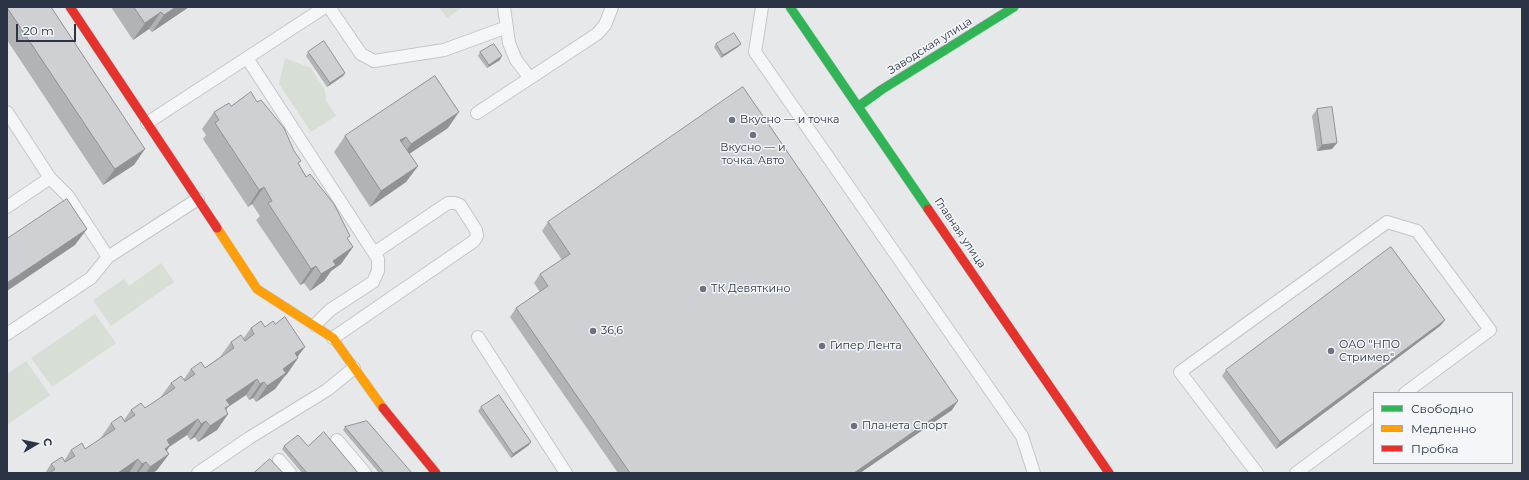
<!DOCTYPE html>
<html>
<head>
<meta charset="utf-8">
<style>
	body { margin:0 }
	#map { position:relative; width:1529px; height:480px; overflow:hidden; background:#e6e8ea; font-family:Montserrat,sans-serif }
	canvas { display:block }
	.frame { position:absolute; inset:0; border:8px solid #2b3445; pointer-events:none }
	.legend { position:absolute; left:1373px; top:392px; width:140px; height:72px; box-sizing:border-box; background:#f4f6f9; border:1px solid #a4a8b1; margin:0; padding:5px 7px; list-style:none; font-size:12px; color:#2b3445 }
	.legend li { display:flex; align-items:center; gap:8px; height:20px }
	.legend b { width:20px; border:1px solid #a4a8b1 }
	.north { position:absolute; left:16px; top:424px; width:40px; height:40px; -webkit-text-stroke:3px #f4f6f9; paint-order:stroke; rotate:81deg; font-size:11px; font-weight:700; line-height:16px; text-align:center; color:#2b3445 }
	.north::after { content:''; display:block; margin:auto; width:14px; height:18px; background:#2b3445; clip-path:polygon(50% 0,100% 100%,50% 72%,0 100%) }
	.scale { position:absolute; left:16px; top:24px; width:60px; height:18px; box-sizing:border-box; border:2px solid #2b3445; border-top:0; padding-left:5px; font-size:12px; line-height:14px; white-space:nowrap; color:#2b3445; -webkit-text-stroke:3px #f4f6f9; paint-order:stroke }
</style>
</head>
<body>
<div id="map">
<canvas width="1529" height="480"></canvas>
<div class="frame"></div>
<ul class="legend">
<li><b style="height:5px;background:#30b455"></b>Свободно</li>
<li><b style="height:5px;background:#ff9f0a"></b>Медленно</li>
<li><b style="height:5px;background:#e5322d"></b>Пробка</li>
</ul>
<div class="north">С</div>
<div class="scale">20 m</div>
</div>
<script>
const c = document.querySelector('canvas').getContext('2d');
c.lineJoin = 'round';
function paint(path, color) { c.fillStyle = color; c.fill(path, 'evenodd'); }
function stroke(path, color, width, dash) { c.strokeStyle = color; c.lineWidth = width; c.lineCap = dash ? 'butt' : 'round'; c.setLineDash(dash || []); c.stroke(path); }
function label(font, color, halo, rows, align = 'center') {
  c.font = font + ' Montserrat,sans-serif'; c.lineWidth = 3; c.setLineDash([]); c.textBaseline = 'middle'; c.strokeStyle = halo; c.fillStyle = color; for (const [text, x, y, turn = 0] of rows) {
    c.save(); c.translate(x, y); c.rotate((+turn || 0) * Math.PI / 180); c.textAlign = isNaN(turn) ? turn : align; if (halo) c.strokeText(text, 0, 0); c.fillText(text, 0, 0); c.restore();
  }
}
const green = new Path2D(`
	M439,7H463L447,18Z
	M285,58L311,68L325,90L326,100L336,116L311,132L279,84Z
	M161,263L174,282L111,326L93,300L124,279L129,286Z
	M95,314L116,343L52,387L31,358Z
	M26,361L50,395L7,425V374Z`);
const lane = new Path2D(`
	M329,7L361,54L374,61L444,50L507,27
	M504,7L509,43L516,60L530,78
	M762,7L755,52L1022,436L1034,473
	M247,58L378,259V271L373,282L330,310L315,325
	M7,112L50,178L68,196L108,257
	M477,113L597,34L605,25L612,7
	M147,123L325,7
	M7,207L50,178
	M7,334L91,278L108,257L198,199
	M478,337L566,473
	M333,338L474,241L477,236L476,230L460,205L455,203H448L374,253
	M337,440L365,473
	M279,460L290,473
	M198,473L249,438L327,390L354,368
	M1257,473L1180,372L1387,222L1417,231L1490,330L1405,393
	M1296,473L1374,415`);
const fast = new Path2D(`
	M790,7L928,209
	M859,106L881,90L1014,7`);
const slow = new Path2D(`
	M217,228L257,289L333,338L383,408`);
const jam = new Path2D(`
	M70,7L217,228
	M928,209L1109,473
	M383,408L436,473`);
const wall = new Path2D(`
	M7,7L134,165L103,185L7,40Z
	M111,7H189L152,32L149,29L133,40Z
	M716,44L738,47L721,58L714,47Z
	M308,52L345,73L343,76L327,87L306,56Z
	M480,52L500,60L487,68L478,56Z
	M231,106L299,165L353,247L341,264L331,271L324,281L310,291L304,283L300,285L256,220L260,216L252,204L248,207L203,139L206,135L202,129L214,112Z
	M1317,109L1337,143L1332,149L1317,151L1312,116Z
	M448,128L409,154L418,166L406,182L370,207L334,152L345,136Z
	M548,222L952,410L860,473H618L510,317L516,308L540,292L534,283L540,274L562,260L542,231Z
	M1445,320L1440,326L1276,449L1222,376L1226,370Z
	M275,324L305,347L297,357L298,358L287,374L284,377L275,389L256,402L253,398L249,400L246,395L228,407L226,410L228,414L217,430L198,442L195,437L190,440L187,435L169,447L167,451L169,454L157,470L153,473H45L51,464L64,461L71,450L85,449L100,439L111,423L124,420L131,410L145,408L160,398L171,383L184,379L191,369L205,368L220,357L231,342L243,339L251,328L265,327Z
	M481,407L529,445L511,458L478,411Z
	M345,427L412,473H379L343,430Z
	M284,446H308L358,473H302L282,449Z`);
const shadedWall = new Path2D(`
	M176,7H189L152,32L164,15Z
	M161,12L149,29L133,40L145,23Z
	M741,44L738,47L721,58L723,55Z
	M502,56L500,60L487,68L489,65Z
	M345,73L343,76L327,87L330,83Z
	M459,112L448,128L400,160L411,144Z
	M406,137L394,153L400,140Z
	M1337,143L1332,149L1317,151L1322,145Z
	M145,149L134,165L103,185L115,169Z
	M418,166L406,182L370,207L381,191Z
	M264,187L252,204L248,207L259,190Z
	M87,229L75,245L7,291V283Z
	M353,247L341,264L331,271L324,281L310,291L321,274L333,261Z
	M316,266L304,283L300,285L311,269Z
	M1445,320L1440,326L1276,449L1280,442Z
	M305,347L295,360L298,358L287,374L284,377L275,389L256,402L267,386L283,369L295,353Z
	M257,379L246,395L228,407L220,419L228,414L217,430L198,442L210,426L226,400Z
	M264,382L253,398L249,400L260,384Z
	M958,401L952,410L860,473H854Z
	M198,419L187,435L169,447L160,460L169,454L157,470L153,473H146L167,440Z
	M206,421L195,437L190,440L201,424Z
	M531,442L529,445L511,458L513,454Z
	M138,459L129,473H118Z
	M146,462L138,473H136L142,464Z`);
const building = new Path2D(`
	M7,7H51L145,149L115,169Z
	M134,7H176L164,15L161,12L145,23Z
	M734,33L741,44L723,55L716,44Z
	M324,41L345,73L330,83L308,52Z
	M494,44L502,56L489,65L480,52Z
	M435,76L459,112L411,144L406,137L400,140L418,166L381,191L345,136Z
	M743,87L958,401L854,473H630L516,308L548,286L540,274L570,254L548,222Z
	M251,92L257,102L261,100L284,128L294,151L301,161L298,163L306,177L310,174L334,204L350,236L347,238L353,247L333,261L336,265L321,274L316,266L311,269L268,203L272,201L264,187L259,190L215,123L219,120L214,112L229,103L231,106Z
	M1332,107L1337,143L1322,145L1317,109Z
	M67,199L87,229L7,283V239Z
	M1391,247L1445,320L1280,442L1226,370Z
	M285,317L305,347L295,353L298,358L283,369L286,373L267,386L264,382L260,384L257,379L226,400L230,405L225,408L228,414L210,426L206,421L201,424L198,419L167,440L170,445L165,449L169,454L150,467L146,462L142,464L138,459L118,473H50L55,469L51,464L62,457L65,462L75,456L71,450L82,443L85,449L115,429L111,423L121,416L125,422L135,415L131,410L141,403L145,408L175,388L171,383L181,376L185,381L195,374L191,369L201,362L205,368L234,348L231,342L241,335L245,341L254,334L251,328L261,321L265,327L273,321L275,324Z
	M499,395L531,442L513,454L481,407Z
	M367,421L412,473H384L345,427Z
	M324,432L358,473H307L284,446L298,435L308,446Z
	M270,459L283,473H254Z`);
const markers = [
	[732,120,4,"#6c737f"],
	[753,135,4,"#6c737f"],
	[703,289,4,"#6c737f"],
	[593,331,4,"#6c737f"],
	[822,346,4,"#6c737f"],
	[1331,351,4,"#6c737f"],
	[854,426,4,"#6c737f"]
];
const streetNames = [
	["Заводская улица",930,46,-32],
	["Главная улица",960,233,56]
];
const poiNames = [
	["Вкусно — и точка",740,120],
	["Вкусно — и",753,148,"center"],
	["точка. Авто",753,161,"center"],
	["ТК Девяткино",711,289],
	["36,6",601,331],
	["ОАО \"НПО",1339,345],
	["Стример\"",1339,358],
	["Гипер Лента",830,346],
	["Планета Спорт",862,426]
];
paint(green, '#d6ded6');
stroke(lane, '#c4c6c8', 14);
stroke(fast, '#c4c6c8', 10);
stroke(slow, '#c4c6c8', 10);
stroke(jam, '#c4c6c8', 10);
stroke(lane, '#f5f6f7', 12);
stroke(fast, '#30b455', 9);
stroke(slow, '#ff9f0a', 9);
stroke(jam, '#e5322d', 9);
paint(wall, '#b1b3b5');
paint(shadedWall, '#909294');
paint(building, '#ced0d3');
stroke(building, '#909294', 1);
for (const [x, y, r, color] of markers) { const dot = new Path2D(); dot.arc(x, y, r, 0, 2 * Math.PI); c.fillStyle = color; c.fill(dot); stroke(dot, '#f4f6f9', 1.5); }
label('11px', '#2b3445', '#f4f6f9', streetNames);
label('11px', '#2b3445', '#f4f6f9', poiNames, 'left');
</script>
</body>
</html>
